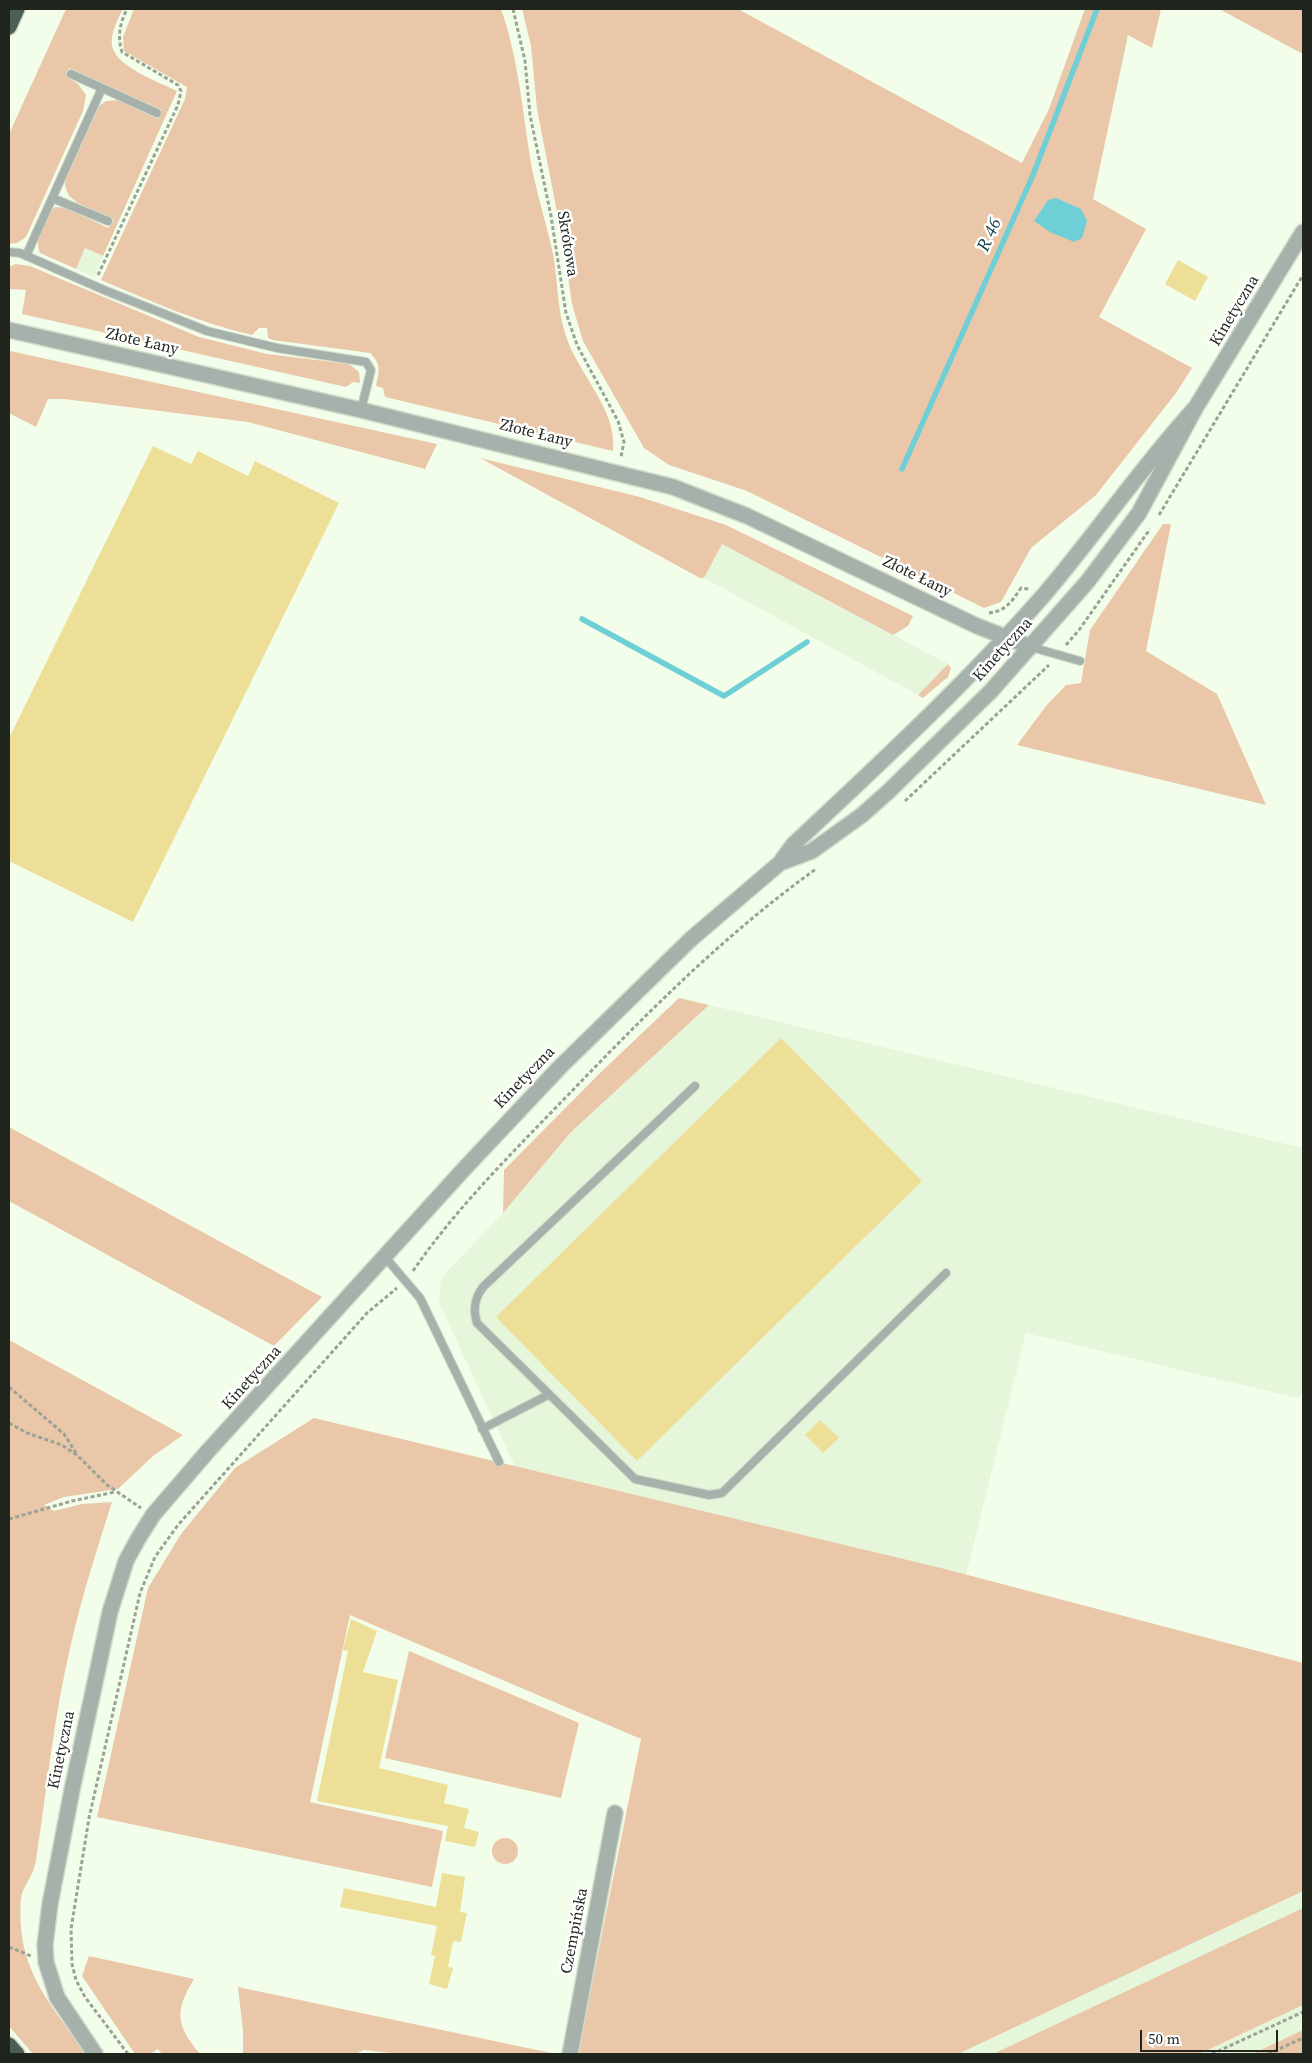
<!DOCTYPE html>
<html>
<head>
<meta charset="utf-8">
<style>
	body { margin:0 }
	#map { position:relative; width:1312px; height:2063px; overflow:hidden; background:#f2feea; font-family:"Source Serif 4",serif }
	canvas { display:block }
	.frame { position:absolute; inset:0; border:10px solid #1f241d; pointer-events:none }
	.scale { position:absolute; left:1140px; top:2030px; width:138px; height:22px; box-sizing:border-box; border:2px solid #1f241d; border-top:0; padding-left:6px; font-size:15px; line-height:18px; white-space:nowrap; color:#1f241d; -webkit-text-stroke:4px #fff; paint-order:stroke }
</style>
</head>
<body>
<div id="map">
<canvas width="1312" height="2063"></canvas>
<div class="frame"></div>
<div class="scale">50 m</div>
</div>
<script>
const c = document.querySelector('canvas').getContext('2d');
c.lineJoin = 'round';
function paint(path, color) { c.fillStyle = color; c.fill(path, 'evenodd'); }
function stroke(path, color, width, dash) { c.strokeStyle = color; c.lineWidth = width; c.lineCap = dash ? 'butt' : 'round'; c.setLineDash(dash || []); c.stroke(path); }
function label(font, color, halo, rows, align = 'center') {
  c.font = font + ' "Source Serif 4",serif'; c.lineWidth = 5; c.setLineDash([]); c.textBaseline = 'middle'; c.strokeStyle = halo; c.fillStyle = color; for (const [text, x, y, turn = 0] of rows) {
    c.save(); c.translate(x, y); c.rotate((+turn || 0) * Math.PI / 180); c.textAlign = isNaN(turn) ? turn : align; if (halo) c.strokeText(text, 0, 0); c.fillText(text, 0, 0); c.restore();
  }
}
const built = new Path2D(`
	M85,248L103,256L94,277L76,269Z
	M722,544L948,664L918,695L704,578Z
	M709,1005L1303,1148V1395L1297,1398L1026,1333L966,1575L515,1466L439,1303L441,1278L503,1213L571,1132Z
	M1303,1877V2030L1252,2054H929Z`);
const green = new Path2D(`
	M66,9H123C118,19 110,33 112,46C116,67 159,82 177,91L103,256L85,248L76,269L40,253C34,239 43,215 55,207L67,208L108,228L114,220L78,203L69,196L65,186L66,173L94,110L106,101L119,100L158,119L162,110L69,68L66,76L78,84L86,95L83,111L26,237L17,243L9,244V134Z
	M134,9H501C519,60 523,116 532,169C538,198 547,226 553,254C558,280 557,308 565,333C576,372 618,409 613,451L385,397L383,388L376,386C379,371 382,365 370,353L273,340L268,338L267,328H259L252,335C199,323 151,301 101,280L185,99L187,87L124,51L123,37Z
	M522,9H738L1022,163L1049,109L1085,9H1161L1152,48L1128,35L1093,199L1146,229L1099,317L1192,368L1176,393L1096,495L1031,548L1001,602L984,608L747,491L669,465L644,448L583,341L572,304L563,243L537,109L531,46Z
	M1219,9H1303V54Z
	M16,264L30,266L199,337L267,354L349,364L359,372L360,383L353,382L346,387L22,314L26,290L9,289V267Z
	M10,351L437,444L425,469L248,422L64,399H48L36,427L9,413Z
	M480,458L640,497L726,525L913,616L908,626L893,635L722,544L704,578H700Z
	M1163,524H1171L1146,651L1217,694L1266,805L1017,745L1046,706L1066,685L1081,683L1090,630Z
	M948,664L951,668L948,677L923,698L918,695Z
	M679,998L709,1005L571,1132L503,1213L504,1170L600,1073Z
	M9,1127L322,1297L274,1346L9,1201Z
	M9,1340L183,1435L153,1456L118,1489L64,1497L44,1505L54,1511L82,1504L112,1502C97,1549 82,1596 71,1644C54,1715 47,1788 36,1860C34,1873 28,1880 23,1891C18,1903 21,1934 24,1947C33,1988 63,2021 86,2054H33L9,2026Z
	M314,1418L945,1569L1303,1663V1891L958,2054H578L641,1739L350,1615L310,1802L443,1831L432,1887L97,1817L148,1588L181,1534L235,1468Z
	M409,1651L579,1723L561,1798L385,1758Z
	M492 1851a13 13 0 1 1 26 0a13 13 0 1 1-26 0Z
	M1303,1908V2005L1199,2054H993Z
	M89,1956L194,1979C174,2012 176,2025 200,2054H162L158,2049L150,2054H135L82,1976Z
	M238,1987L556,2054H401L364,2050L355,2054H243V2031Z
	M1303,2030V2054H1252Z`);
const water = new Path2D(`
	M1056,198L1081,209L1087,221L1082,238L1074,242L1050,232L1034,221L1048,200Z`);
const stream = new Path2D(`
	M902,469L1033,175L1097,9
	M582,619L724,696L807,642`);
const building = new Path2D(`
	M1178,260L1208,277L1195,301L1165,284Z
	M153,446L191,464L198,451L248,476L255,461L339,503L133,922L9,861V738Z
	M781,1038L922,1181L637,1461L496,1317Z
	M820,1420L839,1438L823,1453L805,1435Z
	M351,1619L377,1631L363,1672L398,1680L379,1768L448,1785L444,1803L469,1809L464,1828L479,1832L475,1847L445,1841L448,1826L317,1801L348,1651L343,1650Z
	M442,1873L465,1877L460,1912L467,1913L461,1942L453,1941L448,1967L453,1968L447,1989L429,1984L435,1956L431,1955L437,1926L340,1907L344,1888L436,1907Z`);
const path = new Path2D(`
	M513,9L525,61L530,115L551,216L566,313L577,345L618,421L624,442L621,457
	M98,275L178,105L181,91L178,85L122,52C117,36 120,23 127,9
	M1159,515L1303,275
	M989,613C1006,611 1012,601 1021,588L1029,589
	M1066,645L1079,630L1150,529
	M905,801L1049,665
	M413,1271C457,1207 514,1151 568,1095C645,1015 725,934 816,869
	M9,1387L64,1434L76,1453
	M9,1423L27,1433L62,1445L78,1456L107,1485L141,1508
	M9,1519L72,1501L115,1492
	M9,1947L31,1956
	M128,2054L85,1997L76,1980L72,1964L71,1929L89,1818L140,1593L155,1557L178,1525L367,1313L397,1288
	M1212,2054L1303,2012
	M1268,2054L1303,2038`);
const service = new Path2D(`
	M71,74L157,113
	M52,198L108,221
	M9,252L20,253L104,290L207,331L277,348L366,362L371,370L361,410
	M26,256L102,88
	M1031,647L1080,661
	M695,1086L483,1287C474,1299 473,1310 477,1323L635,1479L709,1495L722,1493L946,1273
	M385,1257L420,1298L499,1462
	M482,1429L548,1395`);
const minor = new Path2D(`
	M9,330L361,410L673,487L747,516L977,626L1031,647
	M780,863L812,851L862,815L889,791L991,691L1088,581L1139,513L1196,407L1303,232
	M95,2054L57,1997L46,1962L45,1945L50,1904L72,1790L110,1612L126,1561L138,1539L153,1515L208,1451L464,1169L560,1067L691,939L780,863L793,845C879,764 965,685 1043,596C1096,534 1141,467 1196,407
	M570,2054L615,1813`);
const motorway = new Path2D(`
	M9,27L17,9
	M9,2045L17,2054`);
const streetNames = [
	["Skrótowa",567,244,81],
	["Kinetyczna",1235,311,-59],
	["Złote Łany",142,342,13],
	["Złote Łany",536,434,14],
	["Złote Łany",917,577,26],
	["Kinetyczna",1003,650,-48],
	["Kinetyczna",525,1078,-46],
	["Kinetyczna",252,1378,-48],
	["Kinetyczna",62,1750,-78],
	["Czempińska",575,1931,-79]
];
const waterNames = [
	["R 46",990,235,-66]
];
paint(built, '#e6f6db');
paint(green, '#e9c7a8');
paint(water, '#6fcfd6');
stroke(stream, '#6fcfd6', 5.5);
paint(building, '#eddf98');
stroke(service, '#d0dbc9', 10);
stroke(minor, '#d0dbc9', 18);
stroke(motorway, '#d0dbc9', 18);
stroke(path, '#9aa395', 3, [4, 2.5]);
stroke(service, '#a7b1ac', 8);
stroke(minor, '#a7b1ac', 15);
stroke(motorway, '#4b5f56', 15);
label('16px', '#1f241d', '#fff', streetNames);
label('italic 18px', '#0f3d40', '#fff', waterNames);
</script>
</body>
</html>
